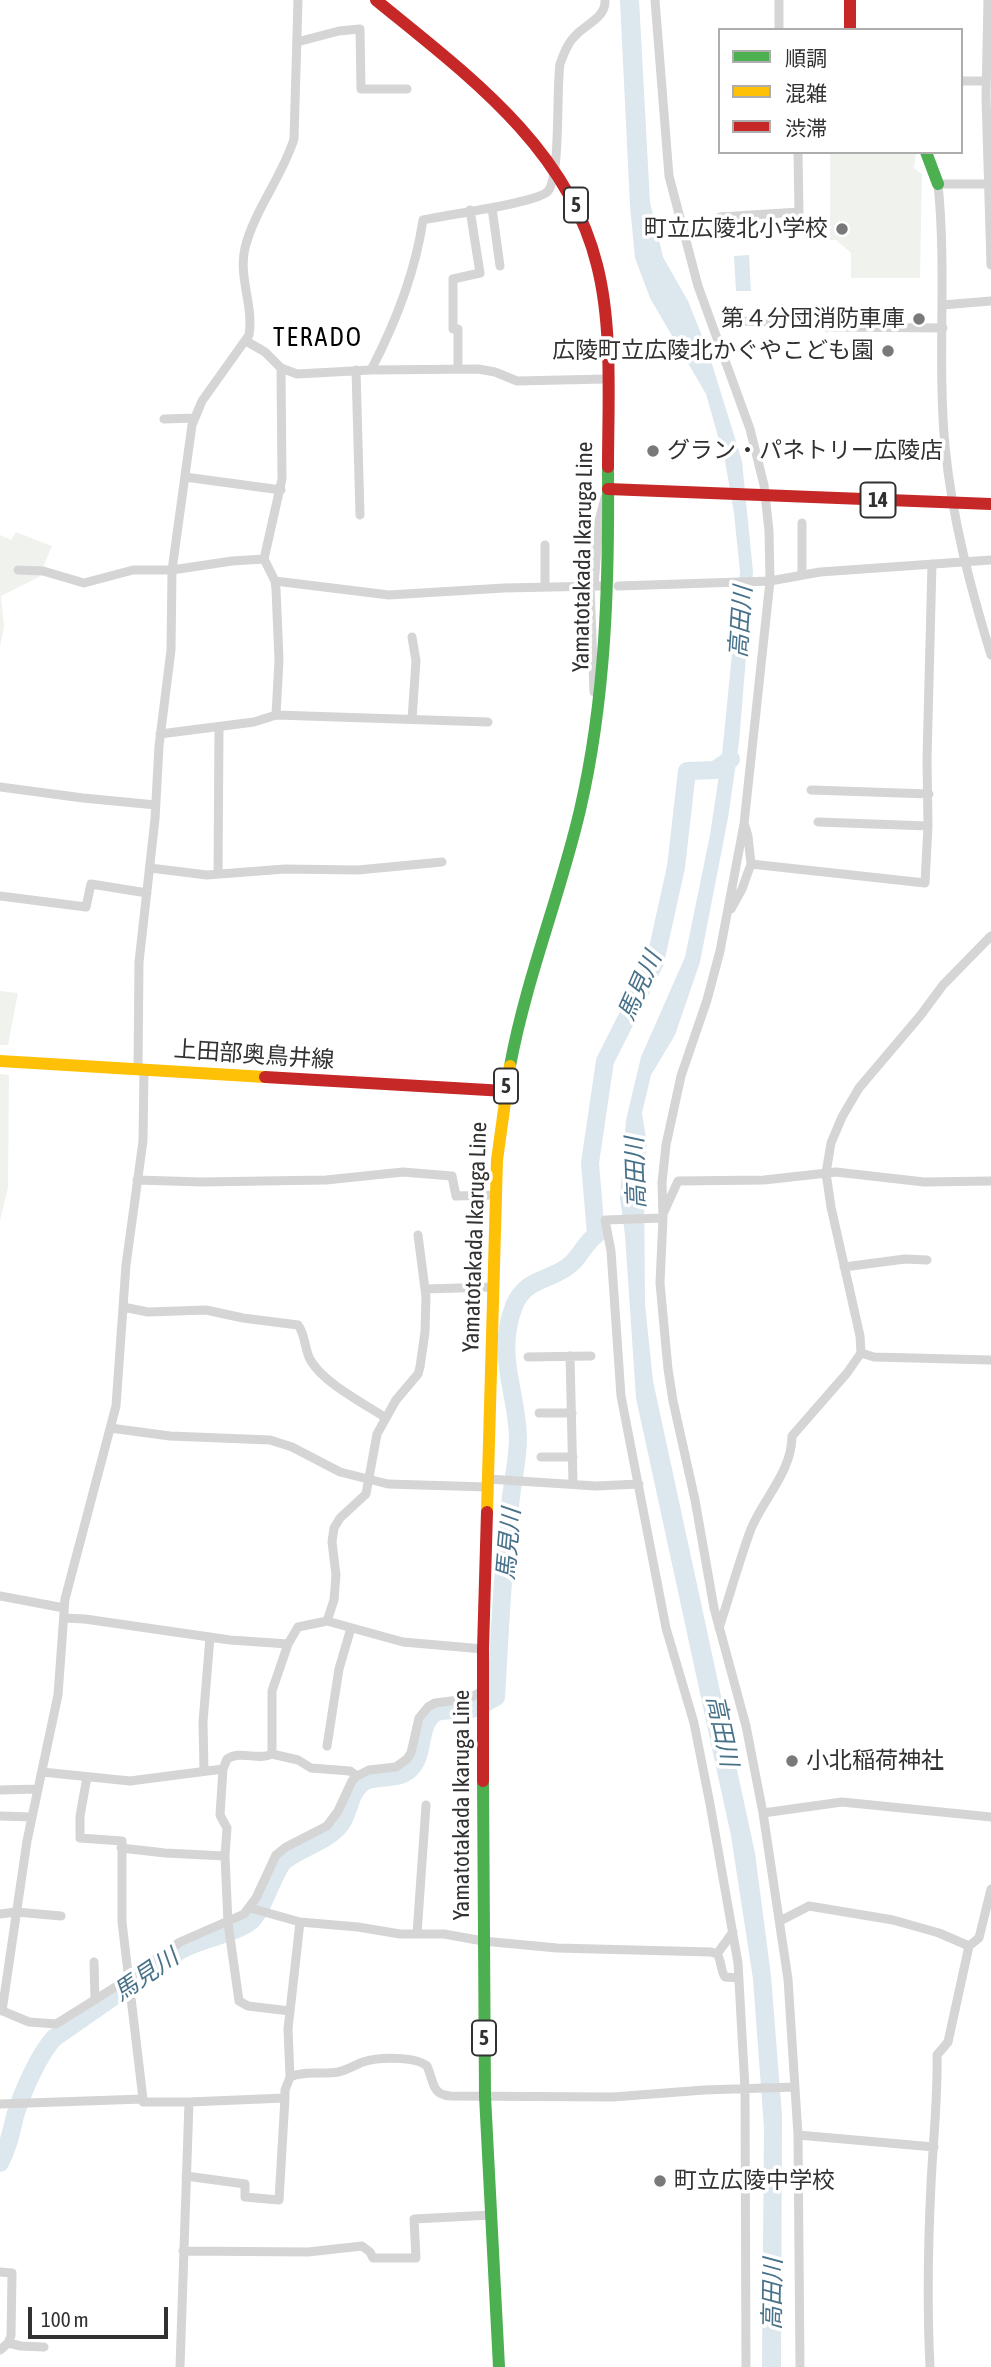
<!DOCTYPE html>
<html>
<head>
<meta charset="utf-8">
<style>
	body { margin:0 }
	#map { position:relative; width:991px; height:2367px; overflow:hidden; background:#fff; font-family:"Asap Condensed","Noto Sans JP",sans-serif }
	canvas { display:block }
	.legend { position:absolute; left:718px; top:28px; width:245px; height:126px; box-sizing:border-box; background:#fff; border:2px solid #adadad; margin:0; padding:9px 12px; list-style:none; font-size:21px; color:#313131 }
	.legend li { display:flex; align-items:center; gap:14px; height:35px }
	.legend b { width:35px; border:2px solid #adadad }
	.scale { position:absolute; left:28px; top:2307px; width:140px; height:32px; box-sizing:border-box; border:4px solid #313131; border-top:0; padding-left:9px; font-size:21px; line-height:24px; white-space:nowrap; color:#313131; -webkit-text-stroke:5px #fff; paint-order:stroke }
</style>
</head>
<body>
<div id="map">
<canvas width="991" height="2367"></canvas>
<ul class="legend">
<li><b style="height:9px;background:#4caf50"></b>順調</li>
<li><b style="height:9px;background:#ffc107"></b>混雑</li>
<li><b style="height:9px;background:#c62828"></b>渋滞</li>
</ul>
<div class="scale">100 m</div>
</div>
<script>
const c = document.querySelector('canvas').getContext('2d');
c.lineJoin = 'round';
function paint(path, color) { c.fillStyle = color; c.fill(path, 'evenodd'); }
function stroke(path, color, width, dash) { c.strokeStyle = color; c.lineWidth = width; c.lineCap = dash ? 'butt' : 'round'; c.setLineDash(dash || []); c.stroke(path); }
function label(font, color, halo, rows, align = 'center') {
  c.font = font + ' "Asap Condensed","Noto Sans JP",sans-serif'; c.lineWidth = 7; c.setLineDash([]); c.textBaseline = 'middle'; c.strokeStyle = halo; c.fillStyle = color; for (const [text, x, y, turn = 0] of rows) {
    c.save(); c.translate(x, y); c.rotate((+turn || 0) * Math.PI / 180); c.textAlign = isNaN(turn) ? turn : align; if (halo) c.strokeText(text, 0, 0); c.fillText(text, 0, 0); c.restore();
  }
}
const green = new Path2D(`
	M830,152H914L916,154L914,168L922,174L920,278H851V253L836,240H830Z
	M16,532L52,546L39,577L1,596L4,627L0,647V535L11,540Z
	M0,991L18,993L8,1045H0Z
	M0,1074L9,1075L8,1188L0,1221Z`);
const water = new Path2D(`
	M620,0H639L650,202L663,257L688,301L708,351L742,461L753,572L739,742L728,818L700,962L675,1035L651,1075L642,1113L647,1144L644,1163L645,1304L653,1381L755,1853L771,1976L782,2115L781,2367H762L764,2128L753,1979L731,1836L636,1398L625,1235L620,1198L626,1120L641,1057L685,957L710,835L722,755L740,572L734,513L725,461L706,394L650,298L635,258L630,206Z
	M749,255L751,291H736L734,256Z`);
const river = new Path2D(`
	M0,2163C8,2148 11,2133 15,2116C22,2093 38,2056 54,2038L179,1951C199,1939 236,1934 251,1921C263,1910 272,1877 283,1862C300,1847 327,1843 341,1824C351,1810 349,1788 368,1780C383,1775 402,1781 413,1766C424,1752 419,1723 435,1713C446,1707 460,1713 472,1709C480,1707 488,1701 496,1697C500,1634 502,1569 510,1506C512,1483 518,1461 518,1438C517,1390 495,1356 514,1306C526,1276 552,1282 572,1263C581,1255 585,1243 596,1235L590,1163L605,1061L655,962L676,867L687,771L715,770L731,759`);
const street = new Path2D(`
	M655,0L669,176L698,286L750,429L764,485L769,531L770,581L744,824L720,951L707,1000L681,1076L666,1145L662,1183L663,1218L660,1283L668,1369L673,1401L695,1500L714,1608L746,1726L763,1813L788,1979L798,2135L800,2367
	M779,0V30
	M988,0L986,96L991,265
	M297,42L339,31L360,29L361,89H407
	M961,81H986
	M989,184H938C947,271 937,359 945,446C952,518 970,586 991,655
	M492,208L500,266
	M720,217L799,212L798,152
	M942,305L991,301
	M738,321L815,323L826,327L943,328
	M246,341L265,352L281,368L297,374L371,370L478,369L495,372L517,381L606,379
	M458,369V329H453V279L480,273L470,210
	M356,370L360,515
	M371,370C396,322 415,274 423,220C444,215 539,203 548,191C561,175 556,90 560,64C564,53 568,42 577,34C588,23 606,17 605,0
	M164,419L195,418
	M185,477L281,490
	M802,523V574
	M18,570L43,571L84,583L133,570H172L232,561L264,559
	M275,581L389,595L504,588L600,586
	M590,586L594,692
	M594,586L599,521L605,498
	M618,586L770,581L820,572L991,560
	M545,587V545
	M412,637L416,661L412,719
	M276,715L279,660L276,589L275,581L264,559L282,479L281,368
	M160,734L254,722L276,715L488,722
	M0,787L83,798L156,805
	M811,790L929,794
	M818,822L928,826
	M745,826L748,836L751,864
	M150,868L207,875L285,869L358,870L442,862
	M218,874L219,728
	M0,896L86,907L91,884L147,893
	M731,909L742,889L751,864L925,883L928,826L927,759L932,564
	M138,1068L139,962L155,819L159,746L171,650L172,570L192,425L202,401L249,335C254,306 238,277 245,248C254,211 282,177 294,139L298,0
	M137,1180L202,1182L326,1180L403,1172L452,1176L456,1196L495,1195
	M664,1212L678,1181L764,1180L836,1172L924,1182L991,1181
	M663,1218L605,1220L611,1251L621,1396L666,1628L694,1723L710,1804L738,1963L745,2089L746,2367
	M844,1267L905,1259L927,1260
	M425,1289L493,1287
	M123,1307L148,1312L206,1310L243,1318L298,1325C306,1335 304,1350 311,1361C325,1384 363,1403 386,1418
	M861,1353L874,1357L991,1360
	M570,1356L573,1484
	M528,1357L591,1356
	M539,1413H572
	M110,1428L170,1436L270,1440L292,1447L340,1472L388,1484L487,1487
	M541,1457H573
	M488,1479L596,1486L639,1484
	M0,1596L64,1608
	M64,1618L85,1619L230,1640L288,1644
	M327,1621L334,1600L336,1575L332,1542L334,1528L340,1518L366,1494L377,1434L396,1400L418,1374L420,1367L425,1332L426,1297L418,1235
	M719,1628C730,1595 739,1561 751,1529C764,1498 792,1471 792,1436L847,1373L861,1353L860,1336L831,1207L826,1173L831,1143L842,1117L859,1088L920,1016L943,985L991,936
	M327,1746L339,1669L351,1628
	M272,1754L298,1760L311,1768L350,1771L357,1776
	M204,1771L203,1722L210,1637
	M42,1772L130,1781L223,1769
	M87,1777L80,1816V1838L122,1841V1922L143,2099
	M0,1790L38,1789
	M763,1813L842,1802L991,1817
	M0,1816L32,1817
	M121,1848L165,1853L225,1856
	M250,1908L300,1922L358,1927L400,1934H444L483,1941L557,1948L711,1952L717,1954C722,1961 720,1970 725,1977L739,1978
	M0,1914L16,1912L61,1916
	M780,1921L809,1906L893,1920L939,1933L969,1946
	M417,1934L426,1805
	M717,1954L733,1932
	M94,1962L95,2000
	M0,2010L29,2022L56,2024L128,1979L180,1942L244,1914L256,1898L276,1855L286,1847L327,1826L338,1811L352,1781L357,1776L369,1770L396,1767L407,1759L411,1753L419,1718L428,1707L435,1703L467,1699L483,1691
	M2,2011L27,1841L58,1695L65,1599L116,1406L126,1265L143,1141L144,1069
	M290,2011L248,2006L239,2001L228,1923L225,1856L227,1828L220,1815L223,1769L227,1759C241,1750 258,1761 272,1754V1691L288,1644L298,1627L327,1621L403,1642L483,1649
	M290,2077L288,2029L300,1922
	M0,2104L143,2099V2102H189L285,2098V2090L290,2077C305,2070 322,2075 338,2072C347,2070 355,2065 363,2062C378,2057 415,2056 427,2066C434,2081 431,2095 451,2096L613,2097L704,2090L795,2087
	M798,2135L934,2147
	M186,2176L245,2184V2197L279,2200L285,2098
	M183,2251L308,2252L362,2246L370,2252L373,2258H416L414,2219L491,2215
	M0,2272L12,2273L11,2336L8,2343L0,2350
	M8,2343L21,2346L44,2347
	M180,2367L189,2102
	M930,2367C927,2307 928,2245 931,2184C933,2141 938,2099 937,2055L948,2042L969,1946L979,1938L991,1889`);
const fast = new Path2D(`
	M926,152L938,184
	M510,1066C526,979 560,896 580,810C606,698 609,582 608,467
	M483,1781L485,2096L499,2367`);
const slow = new Path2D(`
	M0,1061L265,1077
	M487,1512L497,1160L510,1066`);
const jam = new Path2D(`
	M376,0C465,73 568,147 597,265C613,327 608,403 608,467
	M850,0V30
	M608,489L991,504
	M265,1077L505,1091
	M483,1781V1649L487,1512`);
const markers = [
	[842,229,7,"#797979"],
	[919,319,7,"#797979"],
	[888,351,7,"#797979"],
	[653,451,7,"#797979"],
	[792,1761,7,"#797979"],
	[660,2181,7,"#797979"]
];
const shields = [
	[576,205,24],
	[878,500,35],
	[506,1086,24],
	[484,2038,24]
];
const shieldNames = [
	["5",576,205],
	["14",878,500],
	["5",506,1086],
	["5",484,2038]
];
const poiNames = [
	["町立広陵北小学校",828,229],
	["第４分団消防車庫",905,319],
	["広陵町立広陵北かぐやこども園",874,351],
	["グラン・パネトリー広陵店",667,451,"left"],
	["小北稲荷神社",806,1761,"left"],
	["町立広陵中学校",674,2181,"left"]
];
const streetNames = [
	["Yamatotakada Ikaruga Line",583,557,-89],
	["上田部奥鳥井線",254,1055,4],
	["Yamatotakada Ikaruga Line",475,1237,-88],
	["Yamatotakada Ikaruga Line",462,1805,-90]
];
const waterNames = [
	["高田川",741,622,-86],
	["馬見川",640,986,-66],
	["高田川",636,1173,-92],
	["馬見川",509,1544,-85],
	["高田川",722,1731,78],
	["馬見川",146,1975,-34],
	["高田川",773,2294,-89]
];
const quarterNames = [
	["TERADO",318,338]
];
paint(green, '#f0f3ed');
paint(water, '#dce8ee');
stroke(river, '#dce8ee', 18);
stroke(street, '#d5d5d5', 9);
stroke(fast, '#4caf50', 12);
stroke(slow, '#ffc107', 12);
stroke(jam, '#c62828', 12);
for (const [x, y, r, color] of markers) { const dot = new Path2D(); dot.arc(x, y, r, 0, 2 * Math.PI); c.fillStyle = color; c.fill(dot); stroke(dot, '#fff', 2.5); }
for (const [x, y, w] of shields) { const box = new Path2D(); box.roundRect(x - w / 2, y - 17.5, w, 35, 5); c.fillStyle = '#fff'; c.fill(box); stroke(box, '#313131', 2); }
label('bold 21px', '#313131', null, shieldNames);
label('23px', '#313131', '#fff', poiNames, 'right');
label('23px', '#313131', '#fff', streetNames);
label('italic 24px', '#48728a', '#fff', waterNames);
c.letterSpacing = '2px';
label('26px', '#000', '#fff', quarterNames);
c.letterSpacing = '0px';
</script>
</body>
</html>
